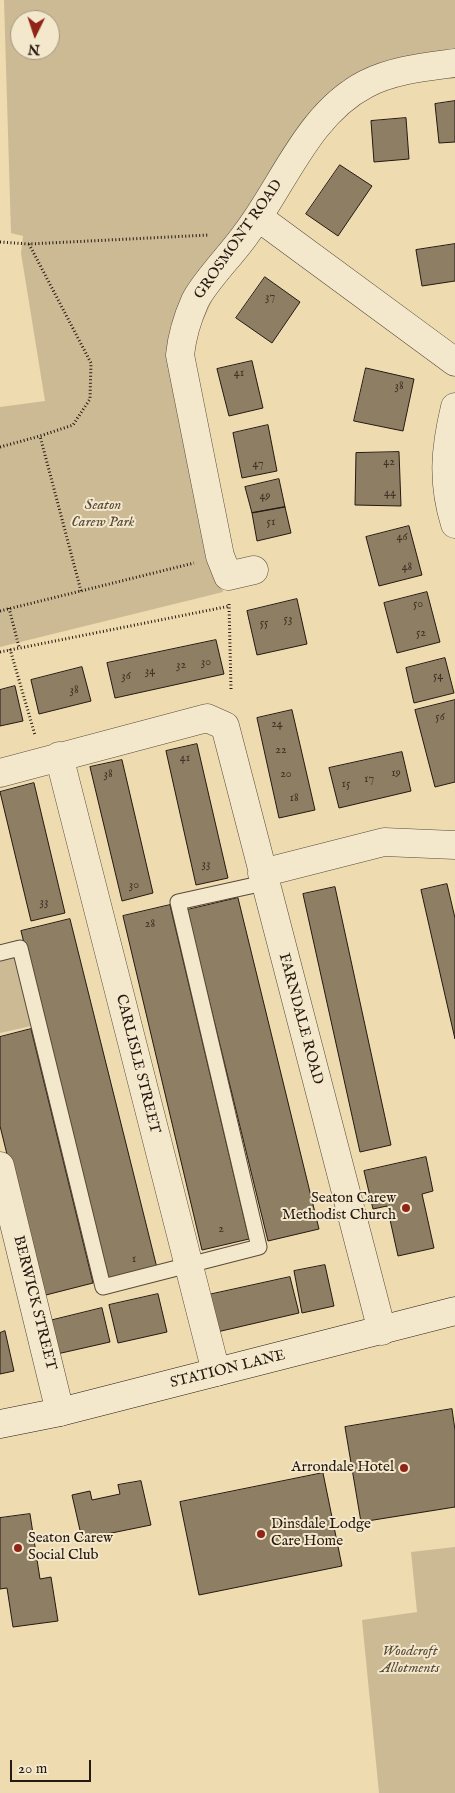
<!DOCTYPE html>
<html>
<head>
<meta charset="utf-8">
<style>
	body { margin:0 }
	#map { position:relative; width:455px; height:1793px; overflow:hidden; background:#eedbb0; font-family:"IM FELL English",serif }
	canvas { display:block }
	.north { position:absolute; left:10px; top:10px; width:50px; height:50px; box-sizing:border-box; background:#f4e8cc; border:1px solid #a19582; border-radius:50%; rotate:184deg; font-size:14px; font-weight:700; line-height:20px; text-align:center; color:#251912 }
	.north::after { content:''; display:block; margin:auto; width:18px; height:22px; background:#8f2418; clip-path:polygon(50% 0,100% 100%,50% 72%,0 100%) }
	.scale { position:absolute; left:10px; top:1760px; width:81px; height:22px; box-sizing:border-box; border:2px solid #251912; border-top:0; padding-left:6px; font-size:15px; line-height:18px; white-space:nowrap; color:#251912; -webkit-text-stroke:4px #f4e8cc; paint-order:stroke }
</style>
</head>
<body>
<div id="map">
<canvas width="455" height="1793"></canvas>
<div class="north">N</div>
<div class="scale">20 m</div>
</div>
<script>
const c = document.querySelector('canvas').getContext('2d');
c.lineJoin = 'round';
function paint(path, color) { c.fillStyle = color; c.fill(path, 'evenodd'); }
function stroke(path, color, width, dash) { c.strokeStyle = color; c.lineWidth = width; c.lineCap = dash ? 'butt' : 'round'; c.setLineDash(dash || []); c.stroke(path); }
function label(font, color, halo, rows, align = 'center') {
  c.font = font + ' "IM FELL English",serif'; c.lineWidth = 4; c.setLineDash([]); c.textBaseline = 'middle'; c.strokeStyle = halo; c.fillStyle = color; for (const [text, x, y, turn = 0] of rows) {
    c.save(); c.translate(x, y); c.rotate((+turn || 0) * Math.PI / 180); c.textAlign = isNaN(turn) ? turn : align; if (halo) c.strokeText(text, 0, 0); c.fillText(text, 0, 0); c.restore();
  }
}
const green = new Path2D(`
	M4,0H455V57L343,80L248,222L180,371L223,592L0,647V407L45,401L21,253L23,236L11,233ZM20,20H50V50H20Z
	M14,955L31,1026L0,1033V958Z
	M455,1547V1793H379L362,1620L417,1612L411,1552Z`);
const building = new Path2D(`
	M455,101V142L439,143L435,104Z
	M406,118L409,159L374,162L371,121Z
	M340,165L372,186L338,236L306,214Z
	M455,244V281L422,286L416,250Z
	M265,277L300,302L272,343L236,318Z
	M252,361L263,408L229,416L217,369Z
	M366,368L414,379L403,431L354,421Z
	M268,425L277,471L242,478L233,433Z
	M399,452L401,506L355,505L356,453Z
	M279,479L285,507L252,513L245,487Z
	M285,507L291,533L257,541L252,513Z
	M409,526L422,575L379,586L366,537Z
	M427,592L440,642L397,653L384,603Z
	M297,599L307,644L257,655L247,611Z
	M216,640L224,674L115,698L107,663Z
	M445,658L454,693L414,703L406,668Z
	M82,667L91,701L39,714L31,680Z
	M15,686L23,721L0,726V690Z
	M455,700V782L435,787L415,710Z
	M292,710L315,810L279,818L257,718Z
	M197,744L228,878L196,885L166,751Z
	M402,752L411,791L339,808L329,768Z
	M122,760L153,893L122,901L90,767Z
	M34,783L65,913L31,921L0,792Z
	M447,884L455,918V1039L421,890Z
	M335,887L391,1145L360,1152L303,894Z
	M238,898L319,1229L268,1241L187,910Z
	M170,905L249,1239L202,1250L123,916Z
	M70,919L157,1268L109,1280L21,931Z
	M31,1029L93,1283L42,1296L0,1126V1037Z
	M426,1157L433,1191L422,1194L434,1248L398,1256L387,1206L373,1209L364,1171Z
	M325,1265L334,1306L302,1313L294,1271Z
	M290,1277L299,1313L217,1332L208,1295Z
	M158,1294L167,1332L118,1343L109,1305Z
	M102,1308L110,1342L57,1354L49,1321Z
	M5,1331L14,1371L0,1374V1333Z
	M452,1409L455,1430V1507L361,1522L345,1427Z
	M323,1473L342,1566L199,1595L180,1502Z
	M141,1481L151,1525L82,1539L72,1495L90,1491L92,1500L120,1494L118,1485Z
	M30,1514L40,1579L51,1577L58,1621L13,1627L7,1588L0,1589V1518Z`);
const path = new Path2D(`
	M0,242L29,244L209,235
	M29,244L91,363L90,399L73,425L40,436L81,591
	M0,447L40,436
	M229,604L231,689
	M9,608L19,647
	M0,611L194,563
	M10,649L35,735
	M0,652L230,606`);
const service = new Path2D(`
	M0,953L20,948L103,1287L259,1247L178,902L264,883`);
const minor = new Path2D(`
	M258,217L455,362
	M455,407C445,449 442,482 455,524
	M254,570L228,576L220,556L180,355C182,336 187,319 195,301C204,282 233,253 246,234C284,184 308,114 366,84C393,70 425,67 455,63
	M59,756L216,1372
	M0,773L207,718L225,726L382,1331
	M262,873L384,842L455,845
	M0,1166L60,1412`);
const secondary = new Path2D(`
	M0,1424L60,1412L455,1311`);
const markers = [
	[406,1208,5,"#8f2418"],
	[404,1468,5,"#8f2418"],
	[261,1534,5,"#8f2418"],
	[18,1548,5,"#8f2418"]
];
const numberNames = [
	["37",270,298],
	["41",239,374],
	["38",399,387],
	["42",389,463],
	["47",258,465],
	["44",390,494],
	["49",265,497],
	["51",271,523],
	["46",402,538],
	["48",407,568],
	["50",418,605],
	["53",288,620],
	["55",264,624],
	["52",421,634],
	["30",206,663],
	["32",181,666],
	["34",150,672],
	["36",126,677],
	["54",438,677],
	["38",74,691],
	["56",440,718],
	["24",277,725],
	["22",281,751],
	["41",185,759],
	["19",396,774],
	["38",108,775],
	["20",286,775],
	["17",369,780],
	["15",346,785],
	["18",294,799],
	["33",206,865],
	["30",134,886],
	["33",44,903],
	["28",150,925],
	["2",221,1230],
	["1",134,1260]
];
const streetNames = [
	["GROSMONT ROAD",239,240,-55],
	["FARNDALE ROAD",300,1019,75],
	["CARLISLE STREET",137,1064,76],
	["BERWICK STREET",34,1303,76],
	["STATION LANE",228,1370,-14]
];
const parkNames = [
	["Seaton",103,506],
	["Carew Park",103,523],
	["Woodcroft",410,1652],
	["Allotments",410,1669]
];
const poiNames = [
	["Seaton Carew",396,1199],
	["Methodist Church",396,1216],
	["Arrondale Hotel",394,1468],
	["Dinsdale Lodge",271,1525,"left"],
	["Care Home",271,1542,"left"],
	["Seaton Carew",28,1539,"left"],
	["Social Club",28,1556,"left"]
];
paint(green, '#ccba95');
paint(building, '#8e7e64');
stroke(building, '#251912', 1);
stroke(service, '#574a3a', 17);
stroke(minor, '#574a3a', 29);
stroke(secondary, '#251912', 29);
stroke(path, '#251912', 3, [1, 2.5]);
stroke(service, '#f4e8cc', 15);
stroke(minor, '#f4e8cc', 28);
stroke(secondary, '#f4e8cc', 28);
for (const [x, y, r, color] of markers) { const dot = new Path2D(); dot.arc(x, y, r, 0, 2 * Math.PI); c.fillStyle = color; c.fill(dot); stroke(dot, '#f4e8cc', 2); }
label('12px', '#3f3226', null, numberNames);
label('15px', '#251912', '#f4e8cc', streetNames);
label('italic 15px', '#574939', '#f4e8cc', parkNames);
label('15px', '#251912', '#f4e8cc', poiNames, 'right');
</script>
</body>
</html>
